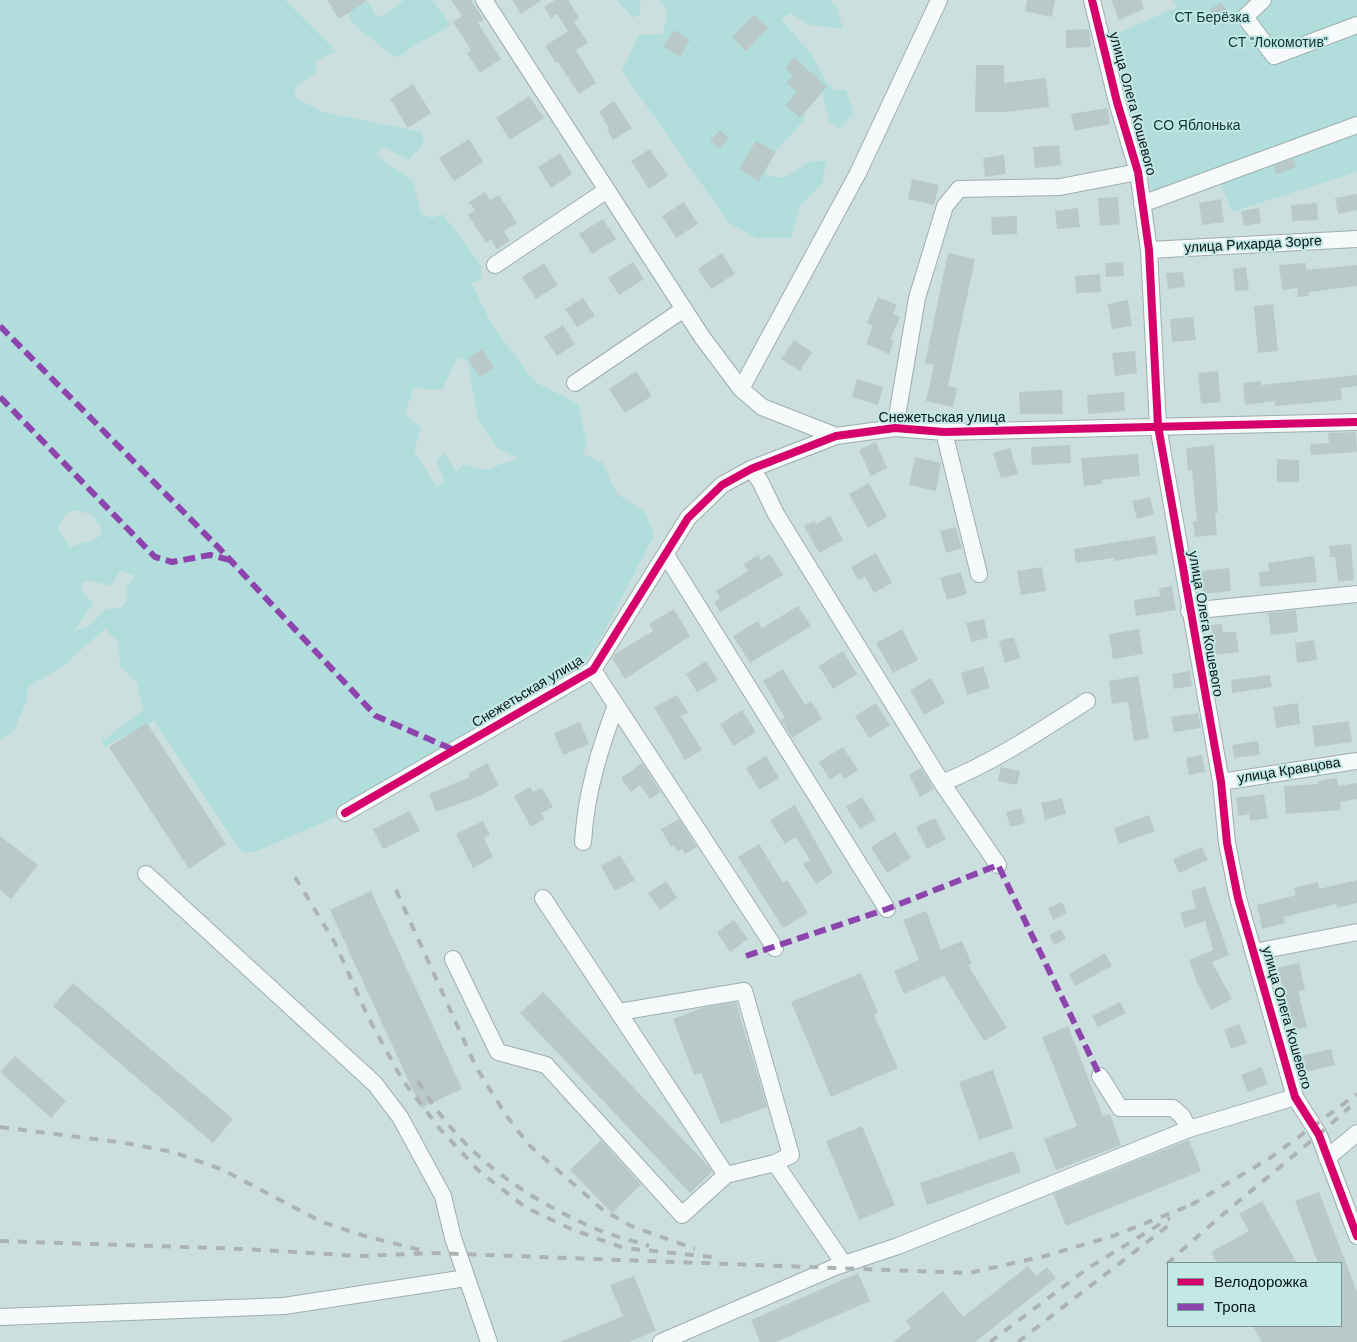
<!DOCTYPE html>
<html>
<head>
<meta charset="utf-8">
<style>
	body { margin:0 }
	#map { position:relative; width:1357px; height:1342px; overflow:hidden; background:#cbe0de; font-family:"DM Sans",sans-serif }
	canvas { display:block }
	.legend { position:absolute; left:1167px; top:1262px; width:175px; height:65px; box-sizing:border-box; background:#c3e8e6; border:1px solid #789492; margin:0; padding:6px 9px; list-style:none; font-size:15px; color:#071515 }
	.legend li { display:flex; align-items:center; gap:10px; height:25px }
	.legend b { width:25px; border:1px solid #789492 }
</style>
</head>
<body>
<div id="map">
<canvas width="1357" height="1342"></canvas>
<ul class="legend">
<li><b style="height:6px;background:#d6006c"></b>Велодорожка</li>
<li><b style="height:6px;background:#8e44ad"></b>Тропа</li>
</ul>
</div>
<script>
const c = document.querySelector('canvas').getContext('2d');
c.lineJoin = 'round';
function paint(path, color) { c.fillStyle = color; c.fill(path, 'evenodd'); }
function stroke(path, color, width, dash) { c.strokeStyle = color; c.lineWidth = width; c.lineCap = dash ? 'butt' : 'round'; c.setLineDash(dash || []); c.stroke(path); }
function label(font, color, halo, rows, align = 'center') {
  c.font = font + ' "DM Sans",sans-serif'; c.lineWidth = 4; c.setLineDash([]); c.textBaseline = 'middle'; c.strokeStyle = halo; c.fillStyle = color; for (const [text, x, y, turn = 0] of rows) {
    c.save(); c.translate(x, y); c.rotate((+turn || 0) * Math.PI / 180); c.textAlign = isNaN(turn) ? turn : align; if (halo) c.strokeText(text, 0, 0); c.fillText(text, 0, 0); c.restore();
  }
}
const green = new Path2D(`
	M0,0H285L336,51L315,61L317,72L297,85L294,97L323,112L422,132L424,143L409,160L382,146L376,155L413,181L421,214L432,218L443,214L482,267L481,279L471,283L493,327L535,382L578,404L587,444L583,454L602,462L617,494L645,512L654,535L600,640L582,665L446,760L372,801L255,852H243L234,842L154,721L104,747L102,741L143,710L137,682L120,666L118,642L105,629L64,665L27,688V700L13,732L0,739ZM458,356L468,362L478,420L497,448L518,458L485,470L464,464L456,472L444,453L436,460L444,481L437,488L414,451L421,428L405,413L414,388L442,390ZM75,510L92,515L102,529L99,537L70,547L57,528L66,513ZM120,571L135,576L126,586L127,601L122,607L106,609L89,626L74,631L93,604L83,592L81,583L88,580L111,586Z
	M404,0H432L451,25C434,36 413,44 399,57L391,55L351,22L348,13L359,2H368L376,16L385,15Z
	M616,0H639L641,5L640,14L633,18Z
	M658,0H829L837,7L843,29L810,25L790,13L781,19L812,55L826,82L834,90H846L854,113L839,128L829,122L821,87L808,97L803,121L765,163L766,174C789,183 791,171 810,162C814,160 821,161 826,161L823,182L800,206L791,238H757L729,223L622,71L639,35L663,34L668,11Z
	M1173,0H1357V172L1232,212L1220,182L1155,205L1113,35L1178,7Z`);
const building = new Path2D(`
	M327,0H368L339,19Z
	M451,0H471L484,20L478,23L501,59L480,73L467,53L471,50L453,22L462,16Z
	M512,0H542L521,14Z
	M555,0H568L579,18L574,22L588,43L576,50L596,83L579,94L558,62L556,63L545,46L568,31L557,14L551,18L544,7Z
	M1027,0H1055L1052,17L1025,11Z
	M1111,0H1141L1144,9L1119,20Z
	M1220,2L1231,15L1218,21L1210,10Z
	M754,15L768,28L746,51L732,37Z
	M1089,29L1091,47L1066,48V30Z
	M674,30L690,40L680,57L663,46Z
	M794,57L827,87L800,118L785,105L797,92L786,83L793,75L785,68Z
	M976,65H1004V83L1046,78L1049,107L1006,112H975Z
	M413,84L431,113L408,128L390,99Z
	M529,96L544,118L510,140L496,118Z
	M614,101L632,128L613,140L607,130L609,128L599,112Z
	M1108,108L1110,124L1074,131L1071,114Z
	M720,130L729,138L719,149L710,141Z
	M469,139L483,162L454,181L439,158Z
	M756,141L776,152L759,181L739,169Z
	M1059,145L1061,165L1035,168L1033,147Z
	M650,149L668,176L649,189L631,161Z
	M560,153L572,174L551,188L538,167Z
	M1004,155L1006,174L985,177L983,158Z
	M1293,159L1296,167L1276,175L1273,166Z
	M912,179L939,185L934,205L908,199Z
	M485,192L490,200L499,195L517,223L504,231L510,241L497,249L491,239L486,243L468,215L475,210L469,202Z
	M1357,194V210L1338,214L1335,198Z
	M1118,197L1120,224L1100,226L1098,198Z
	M1221,199L1224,222L1202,225L1199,203Z
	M684,202L698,224L676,238L662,216Z
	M1317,203L1318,220L1292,221L1291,205Z
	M1078,208L1080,227L1057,229L1055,211Z
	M1259,208L1261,223L1244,226L1241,211Z
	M1017,216V234L992,235L991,217Z
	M603,219L616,239L592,254L579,234Z
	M722,253L735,274L711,289L698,269Z
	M948,253L975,259L948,386L957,388L953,407L926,401L934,365L925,363Z
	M633,262L644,279L619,295L608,278Z
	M1123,262L1124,276L1106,277L1105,263Z
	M544,263L558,285L536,299L522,277Z
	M1306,263V270L1357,265V286L1308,292L1309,296L1298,297L1297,288L1282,290L1279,265Z
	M1246,267L1249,290L1235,291L1233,269Z
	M1183,272L1185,287L1168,289L1166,273Z
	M1100,274L1101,292L1076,293L1075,276Z
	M878,297L897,305L893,314L900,317L890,340L894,341L889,354L866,344L873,326L867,323Z
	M583,298L595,316L577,327L565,309Z
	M1128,300L1132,326L1112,329L1108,304Z
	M1273,304L1278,351L1258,353L1254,306Z
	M1193,317L1196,340L1172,342L1170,319Z
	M563,325L575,344L557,356L544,337Z
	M794,340L812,352L800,371L781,359Z
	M482,349L494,368L480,377L468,359Z
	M1135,351L1137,373L1115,376L1112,353Z
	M636,371L652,396L625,413L609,389Z
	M1218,371L1221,402L1201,404L1198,373Z
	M1357,375V386L1341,388L1342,400L1275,406V401L1245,405L1243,383L1261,381V385Z
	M857,379L883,387L878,405L852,397Z
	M1062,390L1063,414H1020L1019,392Z
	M1124,392L1125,411L1088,414L1087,395Z
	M1356,432L1357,452L1311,455L1310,444L1329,443L1328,433Z
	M876,442L887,468L871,476L859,450Z
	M1070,445L1071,463L1032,465L1031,447Z
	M1214,445L1218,513H1215L1217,535L1195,537L1193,522L1197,521L1192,470L1188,471L1186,448Z
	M1010,448L1018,474L1001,478L993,453Z
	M1138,454L1140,476L1102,480V484L1084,486L1081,458Z
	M915,457L941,463L936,491L909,485Z
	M1277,459L1299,460V482H1277Z
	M869,483L887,517L868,528L849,494Z
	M1150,497L1154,514L1137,519L1132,501Z
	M830,516L843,540L819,553L804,526L814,521L816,524Z
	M956,527L962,548L946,553L940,531Z
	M1155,536L1158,554L1114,561V558L1076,563L1074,549Z
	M1351,544L1354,580L1338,582L1335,557H1330L1329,546Z
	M876,553L892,583L874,593L865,577L858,580L851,567Z
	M770,554L783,575L720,612L714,602L720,598L716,591L748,571L744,564L758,555L761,560Z
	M1314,556L1317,582L1260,587L1259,572L1269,571L1268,563Z
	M1042,567L1046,591L1021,595L1017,571Z
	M1229,568L1231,591L1203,594L1201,571Z
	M961,572L967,594L947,600L940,578Z
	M1172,586L1176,610L1136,616L1134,600L1160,596L1159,588Z
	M798,606L811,626L750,663L733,636L758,621L762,628Z
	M674,609L690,636L625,679L612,658L615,654L653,631L649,624Z
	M1296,610L1298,632L1271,635L1268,613Z
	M984,619L988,638L971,642L966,623Z
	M1222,624L1223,632H1236L1239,652L1216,655L1211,625Z
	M902,629L918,660L893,673L876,643Z
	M1139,629L1143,654L1113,659L1109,634Z
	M1014,637L1020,658L1005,663L999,641Z
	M1314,640L1317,660L1297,663L1295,643Z
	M843,651L857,674L833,689L819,666Z
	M706,661L718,680L697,692L686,674Z
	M983,666L990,688L967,695L961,673Z
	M783,669L805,705L811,701L822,719L792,738L781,720L785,718L763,681Z
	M1190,671L1192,686L1174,689L1172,674Z
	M1270,675L1272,687L1232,693L1231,680Z
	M1138,676L1149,738L1134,741L1128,702L1112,704L1109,681Z
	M931,678L945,703L924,715L910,690Z
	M677,695L688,713L681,716L702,750L685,760L654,707Z
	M876,703L890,725L869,738L855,716Z
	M1298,703L1300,724L1276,728L1273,707Z
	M742,710L756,732L733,746L720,724Z
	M1198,713L1201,728L1174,732L1171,717Z
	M1349,721L1352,742L1315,747L1312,726Z
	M580,722L589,744L563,755L554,733Z
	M147,723L226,844L189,869L109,747Z
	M1258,741L1260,755L1234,758L1232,745Z
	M843,747L858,770L844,779L840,773L830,780L819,762Z
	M1202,755L1205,772L1189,775L1186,758Z
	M766,756L779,778L759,790L746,768Z
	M487,763L499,785L480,796L436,812L429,794L470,777L468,774Z
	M642,763L661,792L650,799L640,785L631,792L621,778Z
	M1001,767L1020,771L1017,785L998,781Z
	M921,768L934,789L920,797L909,775Z
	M1337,778L1338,786L1357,783V799L1340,802L1341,810L1286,814L1284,786L1319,784L1318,781Z
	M530,787L533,792L542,788L553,807L541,813L545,819L531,827L514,796Z
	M1264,794L1268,818L1250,821L1249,814L1238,816L1236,798Z
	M862,797L876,820L860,829L846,807Z
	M1062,798L1066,814L1045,820L1041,803Z
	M795,805L833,873L816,884L803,864L810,860L796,837L785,844L770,820Z
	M1021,808L1025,823L1010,827L1006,812Z
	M410,811L420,831L383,849L373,829Z
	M1149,815L1155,831L1119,844L1114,828Z
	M935,818L946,839L927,849L916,827Z
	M679,819L697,847L685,854L682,849L677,851L674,845L671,847L661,829Z
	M483,821L490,835L484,838L493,857L473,868L456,834Z
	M895,832L911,858L887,873L871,847Z
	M0,836L38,865L11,899L0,890Z
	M759,844L783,883L787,880L808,913L783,928L738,857Z
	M1202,847L1208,860L1179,873L1173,859Z
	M620,855L635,880L615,891L601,866Z
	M1357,880V903L1337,908L1336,904L1284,917L1285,923L1262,929L1257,905L1296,895L1294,888L1318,882L1319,889Z
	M666,881L677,898L660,910L648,893Z
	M1205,886L1229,955L1212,962L1232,999L1211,1010L1198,985L1189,960L1213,950L1205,921L1185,928L1180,913L1196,908L1191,891Z
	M371,891L462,1089L421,1108L330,910Z
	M1062,902L1067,913L1053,920L1048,908Z
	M926,911L941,950L962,941L972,964L968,965L1007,1028L984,1041L944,976L904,994L894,971L919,960L903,920Z
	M734,920L748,939L730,952L717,932Z
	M1061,929L1066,939L1054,945L1049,935Z
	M1105,953L1112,966L1075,986L1069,974Z
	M1299,963L1305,990L1298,991L1307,1027L1294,1030L1277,968Z
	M861,973L878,1013L874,1015L898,1068L831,1097L791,1002Z
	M73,983L233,1119L213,1143L53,1006Z
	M543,992L710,1168L712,1172L690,1193L520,1013Z
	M736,1002L767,1107L721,1124L701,1073L694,1075L673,1019L702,1008Z
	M1120,1002L1126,1013L1098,1027L1092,1016Z
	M1239,1024L1247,1043L1231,1049L1224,1030Z
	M1068,1026L1103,1116L1110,1114L1121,1145L1056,1170L1044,1139L1077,1126L1042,1037Z
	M1331,1049L1335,1065L1306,1072L1302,1056Z
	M15,1056L66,1101L51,1118L0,1072Z
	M1261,1067L1268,1084L1248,1092L1241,1075Z
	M993,1070L1013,1128L979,1140L959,1082Z
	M862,1126L895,1205L859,1220L826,1141Z
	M601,1140L641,1185L612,1213L570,1170Z
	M1189,1140L1201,1171L1066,1226L1053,1194Z
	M1014,1151L1021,1172L927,1205L920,1183Z
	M1319,1192L1357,1292V1342H1262L1253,1326H1331L1333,1328L1342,1324L1341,1263H1318L1295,1201Z
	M1262,1201L1297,1263H1217L1211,1252L1249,1231L1239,1214Z
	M1028,1266L1036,1276L1047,1267L1056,1278L975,1342H893L911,1328L906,1321L943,1291L963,1317Z
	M858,1273L870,1301L776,1342H760L751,1320Z
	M634,1276L656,1331L629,1342H560L623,1316L610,1285Z`);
const minor = new Path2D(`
	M484,0L702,337L741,389L762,407L836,436
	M1092,0L1117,102L1138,172L1149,250L1158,426L1221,782L1227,843L1238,898L1295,1097L1319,1135L1357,1236
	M1263,0L1245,17L1274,56L1357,25
	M1142,204L1357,125
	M1149,250L1357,239
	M495,265L607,190
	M575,383L684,309
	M741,389L858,173L939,0
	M895,428L917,298L945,206L959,189L1060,187L1138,172
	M944,432L979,574
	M751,469L760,481L776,514L942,783L998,865
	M666,555L887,909
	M1189,611L1357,594
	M593,670L775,948
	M1221,782L1357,761
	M942,783C994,762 1039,732 1087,701
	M345,813L593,670L688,518L722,485L751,469L836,436L895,428L944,432L1357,422
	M583,842C586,793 599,751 616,705
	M146,874L375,1084L400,1117L443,1196L453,1238L489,1342
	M543,898L726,1175L775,1163L844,1264
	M1254,952L1357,932
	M453,959L498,1052L546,1065L682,1215L726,1175
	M619,1012L744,991L791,1155L775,1163
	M1100,1076L1120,1108H1173L1182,1116L1189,1129
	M1327,1158L1357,1133
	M0,1317L284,1306L466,1278
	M661,1342L835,1267L898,1246L1189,1129L1295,1097`);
const rail = new Path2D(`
	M295,877L335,943L368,1017L403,1081L440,1129L479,1171L525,1207L571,1229L624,1248L712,1257
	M396,890L476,1067L506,1115L528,1144L603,1210L631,1226L695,1249
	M418,1081C459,1152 521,1196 594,1228C612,1236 631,1240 649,1246
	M0,1127L125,1143L173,1152L223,1170L322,1222L365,1236L420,1250
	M1191,1205L1270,1158L1357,1094
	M0,1241L245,1249L360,1256L434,1253L969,1273L1045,1256L1113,1236L1196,1203
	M1167,1264C1226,1209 1290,1161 1350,1107
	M990,1342L1088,1268L1170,1218
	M1018,1342L1169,1225`);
const quiet = new Path2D(`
	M0,326L219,548L376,716L454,750
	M0,397L155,557L172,562L210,555L230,560
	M746,956L887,909L998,865L1100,1076`);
const cycleway = new Path2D(`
	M1092,0L1117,102L1138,172L1149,250L1158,426L1221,782L1227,843L1238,898L1295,1097L1319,1135L1357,1236
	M345,813L593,670L688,518L722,485L751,469L836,436L895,428L944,432L1357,422`);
const parkNames = [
	["СТ Берёзка",1212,18],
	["СТ \"Локомотив\"",1278,43],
	["СО Яблонька",1197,126]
];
const streetNames = [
	["улица Олега Кошевого",1132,104,75],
	["улица Рихарда Зорге",1253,245,-3],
	["Снежетьская улица",942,418],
	["улица Олега Кошевого",1205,624,80],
	["Снежетьская улица",528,692,-31],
	["улица Кравцова",1289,771,-9],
	["улица Олега Кошевого",1286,1018,74]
];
paint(green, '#b1dedc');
paint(building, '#b9c9c8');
stroke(minor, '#9daeac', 18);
stroke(minor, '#f7fafa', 16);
stroke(rail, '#adb3b3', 4, [9, 9]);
stroke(quiet, '#8e44ad', 6, [12, 6]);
stroke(cycleway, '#d6006c', 8);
label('14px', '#093535', '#c3e8e6', parkNames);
label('14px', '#071515', '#c3e8e6', streetNames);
</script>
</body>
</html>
